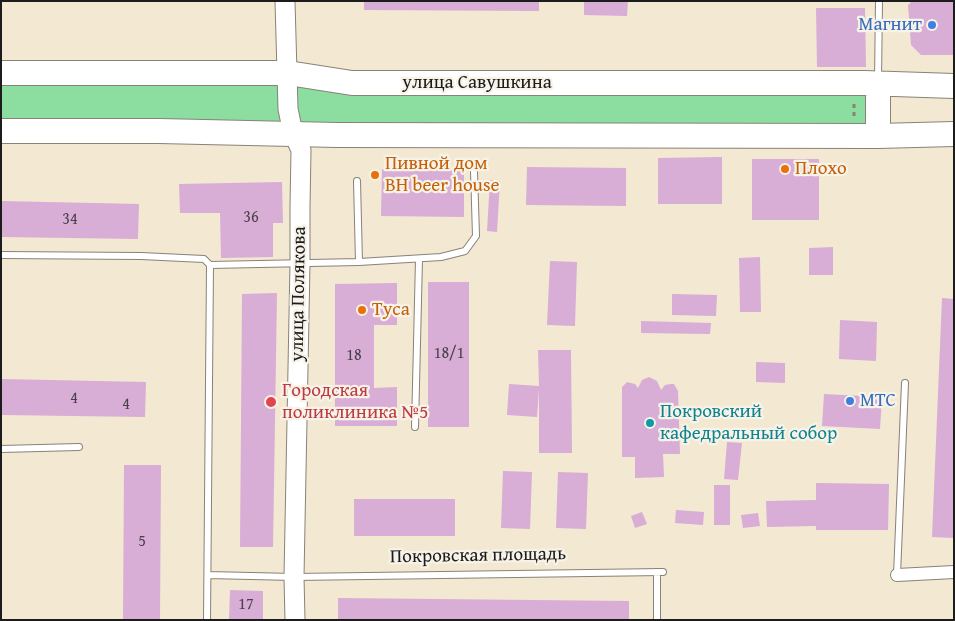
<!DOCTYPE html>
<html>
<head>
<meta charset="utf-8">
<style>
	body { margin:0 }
	#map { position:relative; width:955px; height:621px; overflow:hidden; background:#f3e8d2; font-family:"Gentium Book Plus",serif }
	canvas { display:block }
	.frame { position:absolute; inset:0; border:2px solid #1c1c1c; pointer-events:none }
</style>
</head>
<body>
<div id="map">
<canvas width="955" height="621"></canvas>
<div class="frame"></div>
</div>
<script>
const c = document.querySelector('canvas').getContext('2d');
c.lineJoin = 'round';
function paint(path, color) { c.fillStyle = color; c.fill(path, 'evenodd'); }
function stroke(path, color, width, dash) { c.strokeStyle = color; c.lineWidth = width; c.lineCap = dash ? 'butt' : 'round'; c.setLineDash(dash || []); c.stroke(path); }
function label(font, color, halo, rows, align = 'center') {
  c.font = font + ' "Gentium Book Plus",serif'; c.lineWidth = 4.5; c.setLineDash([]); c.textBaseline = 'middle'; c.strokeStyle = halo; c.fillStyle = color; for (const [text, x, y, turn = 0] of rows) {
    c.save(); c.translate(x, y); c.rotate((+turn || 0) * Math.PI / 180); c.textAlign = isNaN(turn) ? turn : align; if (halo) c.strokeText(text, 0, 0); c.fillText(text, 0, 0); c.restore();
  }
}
const green = new Path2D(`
	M1,73L878,83V136L1,131Z`);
const building = new Path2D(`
	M364,1H539V11L364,10Z
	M584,1H628L627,16L584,15Z
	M912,1H954V55H921L911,45L908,5Z
	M816,8H865L866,67H817Z
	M722,157V204H658V158Z
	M752,159H819V220H752Z
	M527,167L626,168V206L526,205Z
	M382,169L464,170V217L381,216Z
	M490,180L500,181L497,232L487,231Z
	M282,182L283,223H273V257L221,258L220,213H180L179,184Z
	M1,201L139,204L138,239L1,237Z
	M833,247V275H809V248Z
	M760,257L761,312H740L739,258Z
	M550,261L577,262L575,326L547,325Z
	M428,282H469V427H428Z
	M397,283V325H374V388L397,387V426H335V284Z
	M277,293L273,547H240L242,294Z
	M672,294L717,295L716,316L672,315Z
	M942,298L954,299V538L932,537Z
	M840,320L877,322L876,361L839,359Z
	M641,321L711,323L710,334L641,333Z
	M538,350H571L572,453H539V390L537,417L507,415L509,384L539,386Z
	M756,362L785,363V383L756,382Z
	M649,377L657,381L661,390L665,385L671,384H674L678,391L680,454H663L664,477L635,478V457H622V387L627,382L635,384L638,388L642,380Z
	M1,379L146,382L145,417L1,415Z
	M824,394L882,397L880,429L822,426Z
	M727,442L742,443L738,480L724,479Z
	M124,465H161L160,620H123Z
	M503,471L532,472L530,529L501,528Z
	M558,472L588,473L586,529L556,528Z
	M816,483L889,484L888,530H816V526L767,527L766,501L816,500Z
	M714,485H730V525H714Z
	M354,499H455V536H354Z
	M676,510L704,512L703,525L675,523Z
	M642,512L647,524L635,528L631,516Z
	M758,513L760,526L743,528L741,515Z
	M230,590L263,591V620H229Z
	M338,598L629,601V620H338Z`);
const path = new Path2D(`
	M854,116V102`);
const lane = new Path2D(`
	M878,80L879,1
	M1,255L141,256L204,259L210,265
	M359,262L441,257L465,251L476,236L474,171
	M415,427L419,259
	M1,449L79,447
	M208,575L294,577L663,572
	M897,575L905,383
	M207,620L210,265L359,262L357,181
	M657,620V572`);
const street = new Path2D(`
	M897,575L954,572`);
const secondary = new Path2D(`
	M285,1L288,109L293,133L301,150L300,207V263L294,577L295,620`);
const highway = new Path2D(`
	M1,73H288L352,83H864L954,86
	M1,131H159L337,135L878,136L954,134
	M878,136V83`);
const markers = [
	[932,25,5,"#3f7fe0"],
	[785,169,5,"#e8710a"],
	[375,175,5,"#e8710a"],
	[362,310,5,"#e8710a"],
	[850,401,5,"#3f7fe0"],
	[271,402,6,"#e0444e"],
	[650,423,5,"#0f9aa8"]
];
const numberNames = [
	["36",251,218],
	["34",70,220],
	["18/1",449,354],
	["18",354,356],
	["4",74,399],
	["4",126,405],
	["5",142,542],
	["17",246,605]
];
const shopNames = [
	["Магнит",922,25],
	["МТС",860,401,"left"]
];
const streetNames = [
	["улица Савушкина",477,83],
	["улица Полякова",299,294,-89],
	["Покровская площадь",478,556,-1]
];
const foodNames = [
	["Пивной дом",385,164],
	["BH beer house",385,186],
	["Плохо",795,169],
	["Туса",372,310]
];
const healthNames = [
	["Городская",282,391],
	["поликлиника №5",282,413]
];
const cultureNames = [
	["Покровский",660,412],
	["кафедральный собор",660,434]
];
paint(green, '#8bde9f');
paint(building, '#d8add6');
stroke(lane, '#888277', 8);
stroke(street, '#888277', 14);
stroke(secondary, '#888277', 21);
stroke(highway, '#888277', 26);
stroke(path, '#888277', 3, [4, 4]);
stroke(lane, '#fff', 6);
stroke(street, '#fff', 12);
stroke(secondary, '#fff', 19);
stroke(highway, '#fff', 24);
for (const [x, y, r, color] of markers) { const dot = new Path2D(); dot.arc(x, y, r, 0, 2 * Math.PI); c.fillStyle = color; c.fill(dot); stroke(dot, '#f7f3e8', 2); }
label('16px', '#4b404a', null, numberNames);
label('19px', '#366cbe', '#f7f3e8', shopNames, 'right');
label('19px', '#1c1c1c', '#f7f3e8', streetNames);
label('19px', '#c56008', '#f7f3e8', foodNames, 'left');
label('19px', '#be3a42', '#f7f3e8', healthNames, 'left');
label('19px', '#0d838f', '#f7f3e8', cultureNames, 'left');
</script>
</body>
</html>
